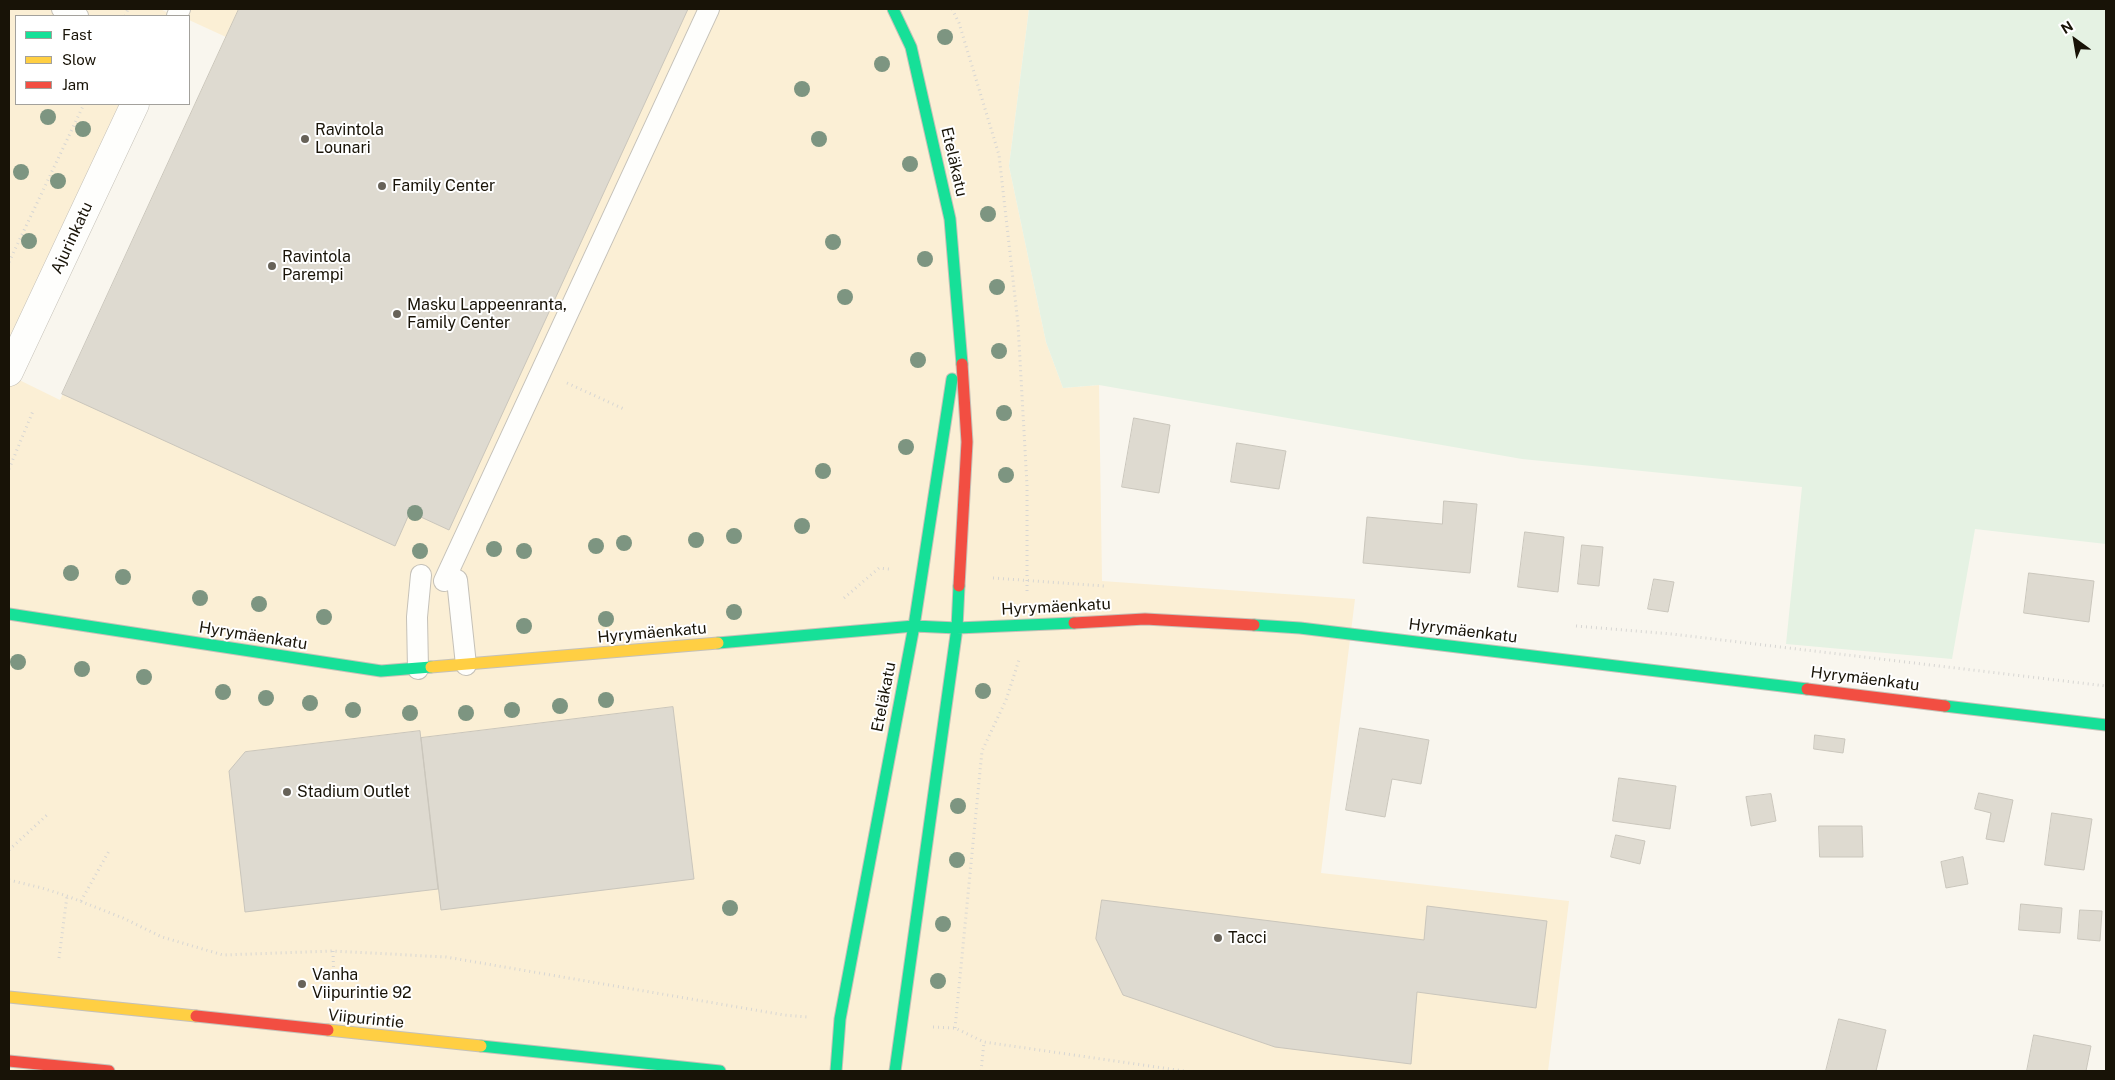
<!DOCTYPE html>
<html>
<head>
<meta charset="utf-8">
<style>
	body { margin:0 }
	#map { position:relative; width:2115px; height:1080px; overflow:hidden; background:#f9f6ee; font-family:"Public Sans",sans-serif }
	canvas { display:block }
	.frame { position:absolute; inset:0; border:10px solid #181307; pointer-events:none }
	.legend { position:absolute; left:15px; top:15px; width:175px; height:90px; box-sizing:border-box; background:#fff; border:1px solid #a3a19c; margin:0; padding:6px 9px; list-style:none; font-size:15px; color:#181307 }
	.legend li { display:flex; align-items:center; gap:10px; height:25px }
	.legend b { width:25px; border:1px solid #a3a19c }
	.north { position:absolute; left:2050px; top:15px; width:50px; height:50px; -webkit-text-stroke:4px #fff; paint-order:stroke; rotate:328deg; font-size:14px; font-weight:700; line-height:20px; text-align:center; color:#181307 }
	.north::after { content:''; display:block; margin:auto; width:18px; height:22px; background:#181307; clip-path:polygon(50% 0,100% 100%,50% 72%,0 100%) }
</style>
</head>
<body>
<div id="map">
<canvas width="2115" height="1080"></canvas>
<div class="frame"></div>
<ul class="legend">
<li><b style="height:6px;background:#16e098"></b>Fast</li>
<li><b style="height:6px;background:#ffcf43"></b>Slow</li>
<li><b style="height:6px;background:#f24e42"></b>Jam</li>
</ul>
<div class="north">N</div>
</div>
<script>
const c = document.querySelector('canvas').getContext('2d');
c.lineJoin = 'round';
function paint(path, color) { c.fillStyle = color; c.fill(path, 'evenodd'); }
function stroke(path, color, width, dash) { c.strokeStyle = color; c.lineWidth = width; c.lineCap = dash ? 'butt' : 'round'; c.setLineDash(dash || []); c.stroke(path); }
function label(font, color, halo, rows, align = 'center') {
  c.font = font + ' "Public Sans",sans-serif'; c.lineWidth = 4; c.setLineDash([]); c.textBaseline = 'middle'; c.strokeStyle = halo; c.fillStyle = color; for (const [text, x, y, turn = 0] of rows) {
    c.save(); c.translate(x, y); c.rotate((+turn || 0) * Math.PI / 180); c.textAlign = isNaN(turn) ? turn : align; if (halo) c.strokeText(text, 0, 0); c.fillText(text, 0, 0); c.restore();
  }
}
const built = new Path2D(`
	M9,9H160L175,16H16V104H136L9,374Z
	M164,9H1029L1009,166L1046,342L1063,388L1099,385L1102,581L1355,599L1321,873L1569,901L1548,1071H9V375L60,400L226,37L189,20V16H180Z`);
const green = new Path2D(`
	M1029,9H2106V544L1975,529L1952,659L1786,644L1802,487L1522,459L1099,385L1063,388L1046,342L1009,166Z`);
const building = new Path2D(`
	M239,9H688L449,530L410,512L395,546L62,394Z
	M1134,418L1170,425L1159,493L1122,487Z
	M1237,443L1286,451L1279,489L1231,482Z
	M1444,501L1477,504L1470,573L1363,563L1367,517L1442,524Z
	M1525,532L1564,537L1558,592L1518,587Z
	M1582,545L1603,547L1599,586L1578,584Z
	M2029,573L2094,581L2089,622L2024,613Z
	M1654,579L1674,582L1668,612L1648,609Z
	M673,707L694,879L441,910L421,738Z
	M1360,728L1429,740L1421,784L1392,779L1385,817L1346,810Z
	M420,731L438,889L245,912L229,771L245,752Z
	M1815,735L1845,739L1843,753L1814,749Z
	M1619,778L1676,786L1670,829L1613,821Z
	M1979,793L2013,800L2004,842L1986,839L1991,813L1975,809Z
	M1771,794L1776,821L1751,826L1746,797Z
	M2052,813L2092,819L2084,870L2045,865Z
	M1819,826H1862L1863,857H1820Z
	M1616,835L1645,841L1640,864L1611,857Z
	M1963,857L1968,884L1946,888L1941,862Z
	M1102,900L1424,940L1427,906L1547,921L1536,1008L1417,992L1411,1064L1275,1047L1123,995L1096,939Z
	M2021,904L2062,908L2060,933L2019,930Z
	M2080,910L2102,911L2100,941L2078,939Z
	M1839,1019L1886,1030L1876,1071H1826Z
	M2034,1035L2091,1046L2086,1071H2027Z`);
const path = new Path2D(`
	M952,9L959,23L999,155L1018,324L1027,485V594
	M125,16L128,9
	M9,262L84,104
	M567,383L626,410
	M9,469L33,411
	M993,578L1104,586
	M844,598L879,568L889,569
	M1576,626L1672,634L2106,686
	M9,850L47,815
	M9,880L42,888L67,896L123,918L162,937L223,955L333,951L446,957L784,1015L807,1017
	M81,901L109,851
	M333,951L334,986
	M59,958L67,896
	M933,1027L955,1028L984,1042L1184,1071
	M955,1028L982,751L1006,700L1019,660
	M981,1071L984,1042`);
const lane = new Path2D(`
	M62,9L78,16
	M177,16L180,9
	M457,580L466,665
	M444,581L709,9
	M418,669L417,617L421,575`);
const street = new Path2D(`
	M9,372L135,104`);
const fast = new Path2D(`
	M893,9L911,47L950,219L962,364
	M9,614L381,671L431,667
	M1254,625L1300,628L1807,689
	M718,643L914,626L957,628L1074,623
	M1945,706L2106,725
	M481,1046L720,1071
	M836,1071L840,1019L914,626L952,379
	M895,1071L957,628L959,586`);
const slow = new Path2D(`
	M431,667L718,643
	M9,997L196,1016
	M328,1030L481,1046`);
const jam = new Path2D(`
	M959,586L967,442L962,364
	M1074,623L1145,619L1254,625
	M1807,689L1945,706
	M196,1016L328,1030
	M9,1061L109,1071`);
const trees = [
	[945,37],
	[882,64],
	[802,89],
	[48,117],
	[83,129],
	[819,139],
	[910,164],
	[21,172],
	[58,181],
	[988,214],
	[29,241],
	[833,242],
	[925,259],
	[997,287],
	[845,297],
	[999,351],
	[918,360],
	[1004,413],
	[906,447],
	[823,471],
	[1006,475],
	[415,513],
	[802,526],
	[734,536],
	[696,540],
	[624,543],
	[596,546],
	[494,549],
	[420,551],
	[524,551],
	[71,573],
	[123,577],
	[200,598],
	[259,604],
	[734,612],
	[324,617],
	[606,619],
	[524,626],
	[18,662],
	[82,669],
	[144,677],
	[983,691],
	[223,692],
	[266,698],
	[606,700],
	[310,703],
	[560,706],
	[353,710],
	[512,710],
	[410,713],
	[466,713],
	[958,806],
	[957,860],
	[730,908],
	[943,924],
	[938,981]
];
const markers = [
	[305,139,5,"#676258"],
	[382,186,5,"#676258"],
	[272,266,5,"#676258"],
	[397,314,5,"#676258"],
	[287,792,5,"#676258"],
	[1218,938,5,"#676258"],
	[302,984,5,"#676258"]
];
const poiNames = [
	["Ravintola",315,130],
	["Lounari",315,148],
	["Family Center",392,186],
	["Ravintola",282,257],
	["Parempi",282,275],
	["Masku Lappeenranta,",407,305],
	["Family Center",407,323],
	["Stadium Outlet",297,792],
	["Tacci",1228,938],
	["Vanha",312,975],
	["Viipurintie 92",312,993]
];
const streetNames = [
	["Eteläkatu",954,162,77],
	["Ajurinkatu",72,238,-65],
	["Hyrymäenkatu",1056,607,-3],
	["Hyrymäenkatu",1463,631,7],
	["Hyrymäenkatu",652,633,-5],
	["Hyrymäenkatu",253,636,9],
	["Hyrymäenkatu",1865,679,7],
	["Eteläkatu",884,697,-79],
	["Viipurintie",366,1019,6]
];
paint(built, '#fbefd5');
paint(green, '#e5f2e3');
paint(building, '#dedad0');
stroke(building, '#cac6bc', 1);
stroke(lane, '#c5c1b8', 22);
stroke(street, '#c5c1b8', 29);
stroke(fast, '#c5c1b8', 13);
stroke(slow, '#c5c1b8', 13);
stroke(jam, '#c5c1b8', 13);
stroke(path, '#d7d6d3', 3, [1, 4]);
stroke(lane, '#fefefc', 20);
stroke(street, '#fefefc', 28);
stroke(fast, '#16e098', 11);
stroke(slow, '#ffcf43', 11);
stroke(jam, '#f24e42', 11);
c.fillStyle = '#7d9581';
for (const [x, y] of trees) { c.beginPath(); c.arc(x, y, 8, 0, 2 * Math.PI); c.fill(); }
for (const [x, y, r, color] of markers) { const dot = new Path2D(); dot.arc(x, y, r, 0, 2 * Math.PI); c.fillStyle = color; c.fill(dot); stroke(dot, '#fff', 2); }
label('16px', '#181307', '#fff', poiNames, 'left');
label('16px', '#181307', '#fff', streetNames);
</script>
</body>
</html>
